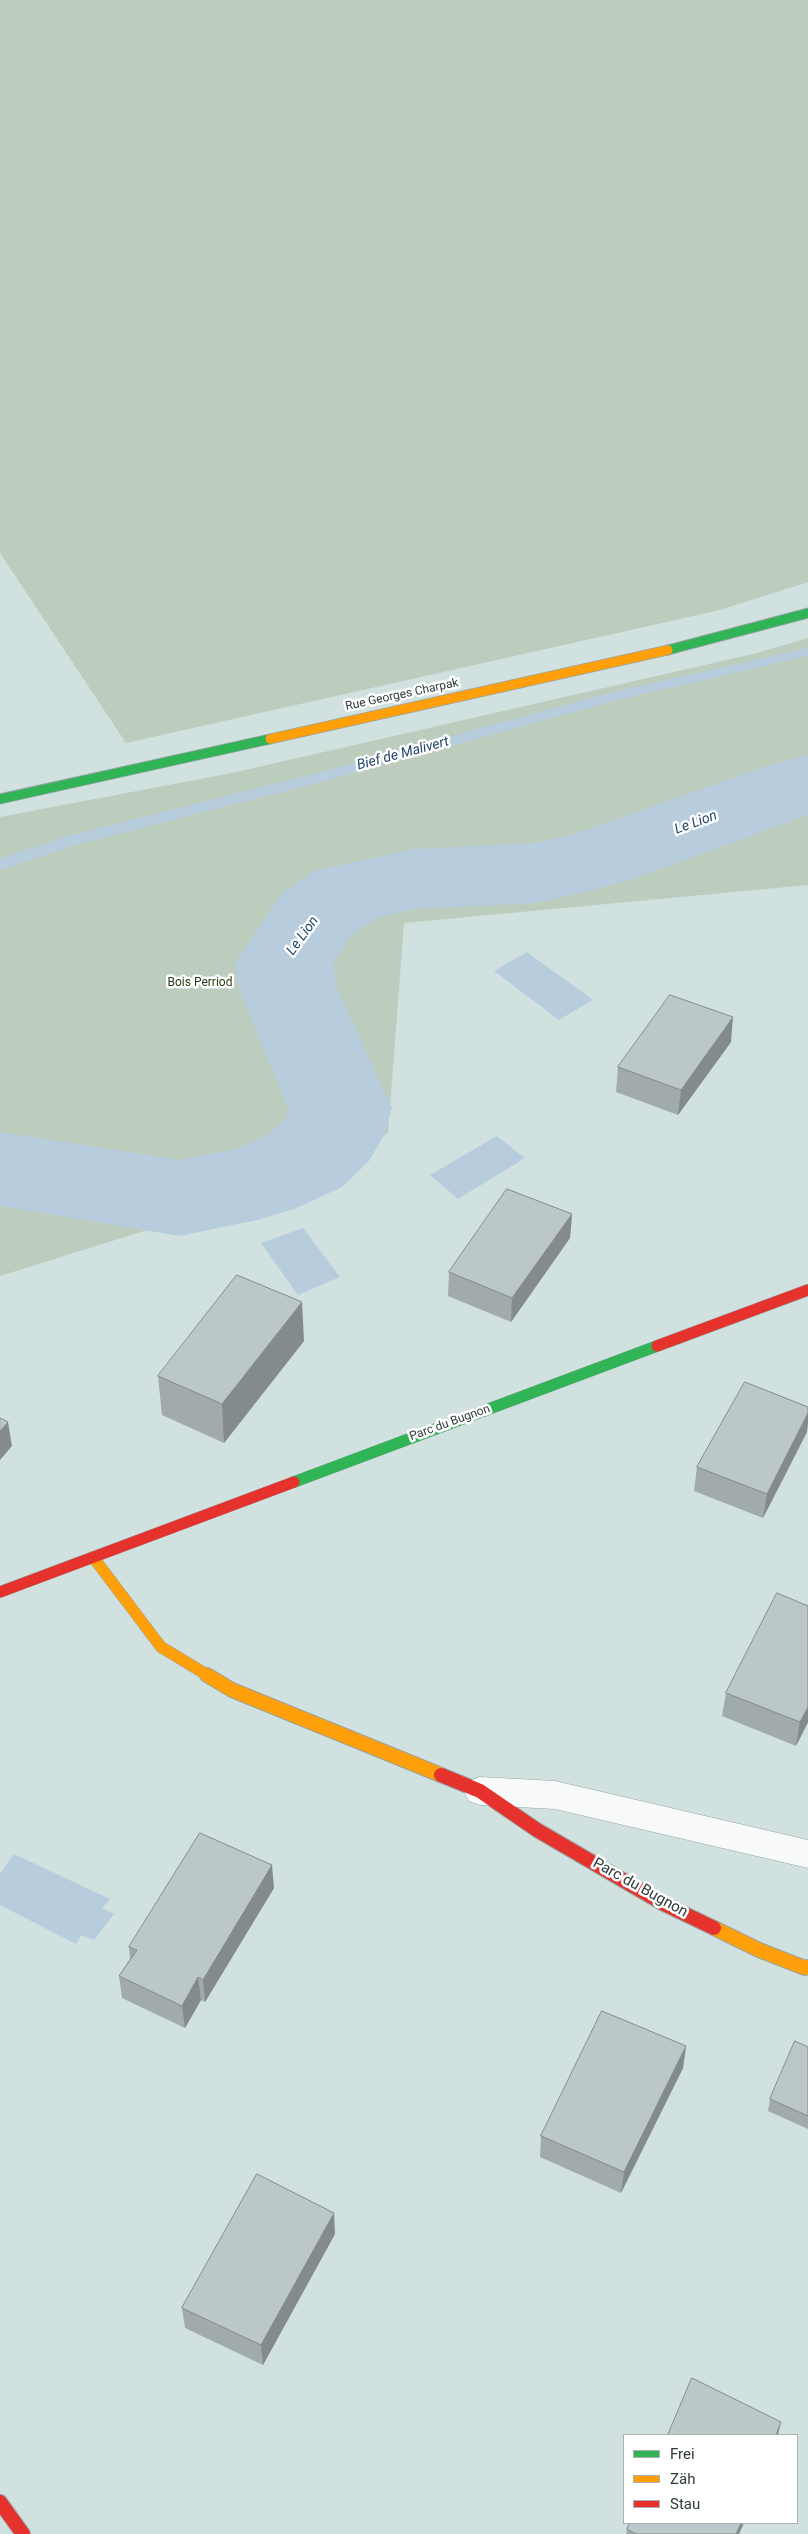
<!DOCTYPE html>
<html>
<head>
<meta charset="utf-8">
<style>
	body { margin:0 }
	#map { position:relative; width:808px; height:2534px; overflow:hidden; background:#d0e1e0; font-family:Roboto,sans-serif }
	canvas { display:block }
	.legend { position:absolute; left:623px; top:2434px; width:175px; height:90px; box-sizing:border-box; background:#fff; border:1px solid #abb1b0; margin:0; padding:6px 9px; list-style:none; font-size:15px; color:#2e3b3a }
	.legend li { display:flex; align-items:center; gap:10px; height:25px }
	.legend b { width:25px; border:1px solid #abb1b0 }
</style>
</head>
<body>
<div id="map">
<canvas width="808" height="2534"></canvas>
<ul class="legend">
<li><b style="height:6px;background:#30b455"></b>Frei</li>
<li><b style="height:6px;background:#ff9f0a"></b>Zäh</li>
<li><b style="height:6px;background:#e5322d"></b>Stau</li>
</ul>
</div>
<script>
const c = document.querySelector('canvas').getContext('2d');
c.lineJoin = 'round';
function paint(path, color) { c.fillStyle = color; c.fill(path, 'evenodd'); }
function stroke(path, color, width, dash) { c.strokeStyle = color; c.lineWidth = width; c.lineCap = dash ? 'butt' : 'round'; c.setLineDash(dash || []); c.stroke(path); }
function label(font, color, halo, rows, align = 'center') {
  c.font = font + ' Roboto,sans-serif'; c.lineWidth = 5; c.setLineDash([]); c.textBaseline = 'middle'; c.strokeStyle = halo; c.fillStyle = color; for (const [text, x, y, turn = 0] of rows) {
    c.save(); c.translate(x, y); c.rotate((+turn || 0) * Math.PI / 180); c.textAlign = isNaN(turn) ? turn : align; if (halo) c.strokeText(text, 0, 0); c.fillText(text, 0, 0); c.restore();
  }
}
const green = new Path2D(`
	M0,0H808V582L720,610L126,743L0,553Z
	M808,638V885L404,923L388,1133L325,1178L271,1197L208,1211L0,1276V817L232,773L757,653Z`);
const water = new Path2D(`
	M527,952L593,1000L559,1020L494,971Z
	M497,1136L525,1158L458,1199L430,1175Z
	M303,1228L340,1277L298,1295L261,1243Z
	M14,1854L110,1899L102,1908L114,1914L94,1940L81,1935L76,1944L0,1905V1874Z`);
const stream = new Path2D(`
	M808,648V656L617,700L317,783L75,845L0,870V859L64,837L306,776L609,693Z`);
const river = new Path2D(`
	M808,755V815L630,880L597,889L535,903L415,909L378,917L349,938L333,963L337,989L392,1108L384,1135L369,1161L342,1187L294,1209L257,1220L180,1236L0,1206V1132L180,1160L235,1149L268,1135L285,1119L288,1108L239,989L235,963L281,894L314,871L415,849L535,843L574,834L776,763Z`);
const street = new Path2D(`
	M480,1777L555,1781L808,1840V1868L555,1809L480,1805L469,1801L464,1791L469,1781Z`);
const fastFar1 = new Path2D(`
	M668,650L808,613
	M0,799L270,739`);
const fast = new Path2D(`
	M294,1482L657,1346`);
const slowFar2 = new Path2D(`
	M270,739L668,650`);
const slowFar1 = new Path2D(`
	M93,1557L161,1647L209,1676`);
const slow = new Path2D(`
	M207,1675L232,1690L441,1775
	M714,1928L759,1950L805,1968L808,1967`);
const jamFar1 = new Path2D(`
	M657,1346L808,1290
	M0,1592L294,1482`);
const jam = new Path2D(`
	M441,1775L480,1791L537,1830L664,1904L714,1928
	M0,2502L23,2534`);
const wall = new Path2D(`
	M731,1042L678,1115L616,1092L618,1067Z
	M572,1214L570,1238L511,1322L448,1296L449,1272Z
	M304,1341L224,1443L162,1415L158,1376Z
	M807,1432L763,1518L694,1491L697,1467Z
	M808,1606V1722L796,1746L722,1716L726,1693Z
	M274,1888L205,2002L201,2000L185,2028L122,1998L119,1976L130,1959L129,1947Z
	M686,2046L683,2068L621,2193L540,2157L541,2136Z
	M808,2047V2129L768,2111L770,2099Z
	M335,2234L263,2365L185,2328L182,2308Z
	M627,2529L739,2534H626Z`);
const shadedWall = new Path2D(`
	M733,1017L731,1042L678,1115L681,1090Z
	M572,1214L570,1238L511,1322L512,1298Z
	M302,1302L304,1341L224,1443L222,1404Z
	M808,1413V1423L807,1432L763,1518L767,1494Z
	M8,1422L12,1446L0,1460V1431Z
	M808,1707V1722L796,1746L800,1722Z
	M272,1865L274,1888L205,2002L203,1980Z
	M198,1977L201,2000L185,2028L182,2006Z
	M686,2046L683,2068L621,2193L624,2172Z
	M334,2213L335,2234L263,2365L261,2345Z
	M781,2422L778,2435H776Z
	M741,2523H744L739,2534H736Z`);
const building = new Path2D(`
	M670,995L733,1017L681,1090L618,1067Z
	M507,1189L572,1214L512,1298L449,1272Z
	M237,1275L302,1302L222,1404L158,1376Z
	M745,1382L808,1407V1413L767,1494L697,1467Z
	M0,1418L8,1422L0,1431Z
	M777,1593L808,1606V1707L800,1722L726,1693Z
	M200,1833L272,1865L203,1980L198,1977L182,2006L119,1976L137,1950L129,1947Z
	M602,2011L686,2046L624,2172L541,2136Z
	M795,2041L808,2047V2116L770,2099Z
	M257,2174L334,2213L261,2345L182,2308Z
	M692,2378L781,2422L776,2435H668Z
	M630,2523H741L736,2534H636L627,2529Z`);
const streetNames = [
	["Rue Georges Charpak",402,695,-12],
	["Parc du Bugnon",450,1423,-20]
];
const parkNames = [
	["Bois Perriod",200,983]
];
const waterNames = [
	["Bief de Malivert",403,754,-15],
	["Le Lion",696,823,-20],
	["Le Lion",303,936,-54]
];
const nearStreetnames = [
	["Parc du Bugnon",640,1888,29]
];
paint(green, '#bcccbd');
paint(water, '#b7cdde');
paint(stream, '#b7cdde');
paint(river, '#b7cdde');
stroke(street, '#96a3a2', 1);
stroke(fastFar1, '#96a3a2', 11);
stroke(fast, '#96a3a2', 12);
stroke(slowFar2, '#96a3a2', 11);
stroke(slowFar1, '#96a3a2', 12);
stroke(slow, '#96a3a2', 16);
stroke(jamFar1, '#96a3a2', 12);
stroke(jam, '#96a3a2', 16);
paint(street, '#f8fafa');
stroke(fastFar1, '#30b455', 9);
stroke(fast, '#30b455', 11);
stroke(slowFar2, '#ff9f0a', 9);
stroke(slowFar1, '#ff9f0a', 11);
stroke(slow, '#ff9f0a', 14);
stroke(jamFar1, '#e5322d', 11);
stroke(jam, '#e5322d', 14);
paint(wall, '#a1abac');
paint(shadedWall, '#838b8c');
paint(building, '#bbc7c8');
stroke(building, '#838b8c', 1);
label('12px', '#2e3b3a', '#fff', streetNames);
label('12px', '#263f13', '#fff', parkNames);
label('italic 14px', '#1f4468', '#fff', waterNames);
label('15px', '#2e3b3a', '#fff', nearStreetnames);
</script>
</body>
</html>
